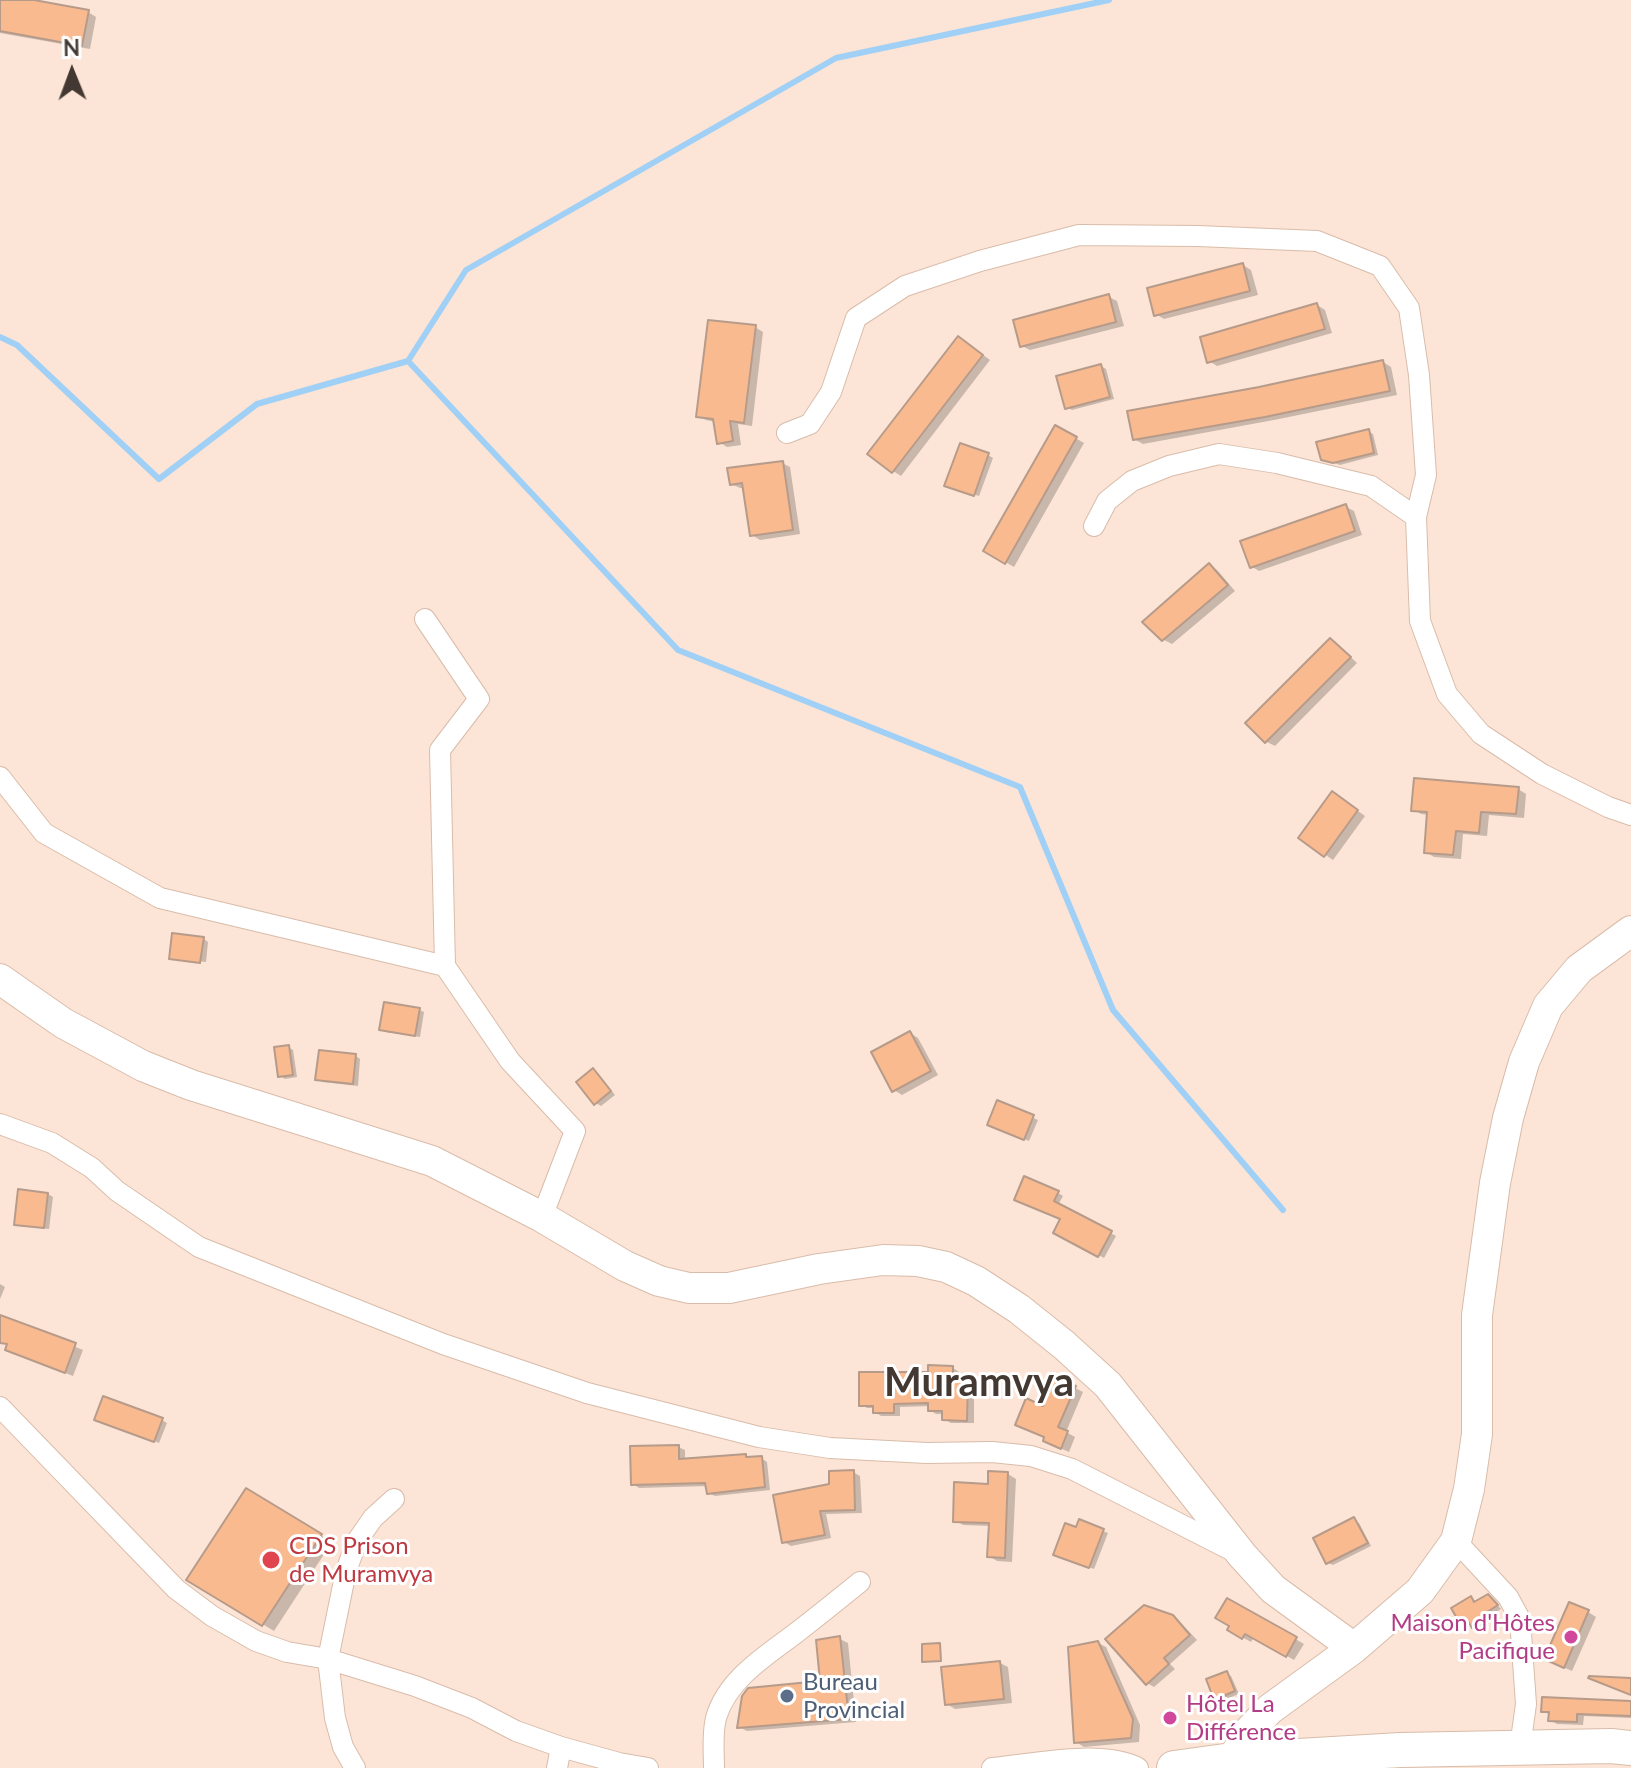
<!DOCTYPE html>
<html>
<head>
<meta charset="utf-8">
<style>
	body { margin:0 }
	#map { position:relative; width:1631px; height:1768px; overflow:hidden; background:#fce5d6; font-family:Lato,sans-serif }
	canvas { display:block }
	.north { position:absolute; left:32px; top:32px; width:80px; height:80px; -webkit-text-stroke:6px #fff; paint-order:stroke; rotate:359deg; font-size:22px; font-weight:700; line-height:32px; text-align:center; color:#443932 }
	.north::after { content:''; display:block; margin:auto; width:28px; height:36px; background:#443932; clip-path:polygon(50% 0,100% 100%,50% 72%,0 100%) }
</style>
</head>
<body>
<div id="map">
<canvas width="1631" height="1768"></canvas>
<div class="north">N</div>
</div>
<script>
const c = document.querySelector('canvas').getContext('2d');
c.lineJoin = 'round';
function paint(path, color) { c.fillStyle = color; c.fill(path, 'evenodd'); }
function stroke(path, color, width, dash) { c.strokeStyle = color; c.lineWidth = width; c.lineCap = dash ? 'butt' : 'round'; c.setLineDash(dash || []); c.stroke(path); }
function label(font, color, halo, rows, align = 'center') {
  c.font = font + ' Lato,sans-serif'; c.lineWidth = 6; c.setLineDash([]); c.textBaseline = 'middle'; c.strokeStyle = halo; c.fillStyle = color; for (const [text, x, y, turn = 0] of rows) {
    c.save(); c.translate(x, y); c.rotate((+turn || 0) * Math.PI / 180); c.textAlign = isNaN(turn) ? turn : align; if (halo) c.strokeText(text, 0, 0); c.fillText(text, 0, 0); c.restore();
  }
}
const shadow = new Path2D(`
	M0,0H23L88,12L96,17L90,49L0,33Z
	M1243,265L1251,270L1258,295L1164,319L1156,314Z
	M1109,297L1117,301L1124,326L1030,350L1022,346Z
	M1317,305L1325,310L1332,333L1217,366L1209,361Z
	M755,327L763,332L752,426L738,424L741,445L727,447L719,442L716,422L706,420L698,416Z
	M967,343L990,360L901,476L893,471Z
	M1383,362L1391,367L1397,395L1274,420L1143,444L1134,439L1259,389Z
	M1101,366L1106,369L1114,399L1072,410L1067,407Z
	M1056,427L1084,443L1014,567L986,551Z
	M1368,431L1373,434L1378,455L1340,465L1323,459Z
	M988,455L993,458L979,496L949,486Z
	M782,463L790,467L800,534L760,540L752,535L745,488H740L731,484Z
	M1346,507L1354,511L1362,535L1259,571L1251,566Z
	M1209,565L1217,570L1235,591L1172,644L1164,640Z
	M1330,640L1338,645L1357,663L1275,746L1267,742L1248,723Z
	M1518,789L1526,794L1524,818L1489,815L1487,836L1463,834L1461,859L1434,857L1426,852L1429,815L1421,814L1413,809Z
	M1340,798L1365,816L1333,860L1301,838Z
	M204,939L208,942L206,962L174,958Z
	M419,1010L424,1012L420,1037L386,1032L381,1029Z
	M910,1033L918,1038L938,1075L902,1095L894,1090Z
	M288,1047L293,1050L297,1077L285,1079L280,1076Z
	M356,1056L360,1059L358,1086L322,1082L318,1079Z
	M593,1071L598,1073L615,1095L601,1106L596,1103Z
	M998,1103L1038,1120L1029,1141L994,1127Z
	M1058,1193L1063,1196L1058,1205L1116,1236L1104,1258L1056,1232L1063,1219L1021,1202Z
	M48,1194L53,1197L49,1229L21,1226L16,1224Z
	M0,1284L5,1287L0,1299Z
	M17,1323L83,1350L73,1376L7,1350Z
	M953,1368L959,1372V1382H967L974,1386V1423H951L944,1419V1414H936L930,1410V1406L900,1407V1416H881L875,1412V1408H867L861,1404L930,1374Z
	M1075,1388L1083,1392L1066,1432L1075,1437L1069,1452L1053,1445L1044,1408Z
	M162,1420L167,1423L159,1443L101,1421Z
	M678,1447L685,1450V1461L745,1456L751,1459L761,1458L767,1462L770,1490L715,1496L708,1493V1486L639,1488L633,1484Z
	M853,1472L860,1476L862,1513L826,1514L831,1538L791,1546L784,1542Z
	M1008,1474L1016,1479L1012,1562L997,1561L989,1556L991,1526L963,1525L955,1520L990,1486Z
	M247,1491L332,1542L274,1631L189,1579Z
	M1354,1520L1359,1523L1371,1546L1333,1565L1328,1563Z
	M1103,1531L1108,1533L1094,1569L1061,1557Z
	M1471,1598L1476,1601L1493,1600L1501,1609L1488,1617L1491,1622L1479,1629L1474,1626L1470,1621L1466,1624L1461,1621Z
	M1228,1600L1304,1644L1294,1660L1254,1637L1251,1642L1229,1630Z
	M1588,1612L1596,1617L1572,1671L1554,1663Z
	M1172,1617L1180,1622L1197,1640L1170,1664L1175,1669L1154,1687L1147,1683Z
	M840,1639L848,1643L856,1722L747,1731L739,1727L823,1683Z
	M1098,1643L1106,1647L1140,1725L1139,1742L1084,1747L1076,1742Z
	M1000,1663L1008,1667L1012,1703L955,1709L947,1704Z
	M1226,1673L1231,1676L1239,1694L1221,1701L1216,1698Z
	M1631,1703V1718L1584,1716L1583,1725L1557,1724L1550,1720V1715L1543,1711Z`);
const stream = new Path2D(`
	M0,337L17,345L159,479L257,404L408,361L466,270L836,58L1109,0
	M408,361L678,650L1020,787L1113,1010L1283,1210`);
const building = new Path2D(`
	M0,0H34L89,10L82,46L0,31Z
	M1243,263L1250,291L1154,316L1147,288Z
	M1109,294L1116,322L1020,347L1013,320Z
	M1317,303L1325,329L1207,363L1200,337Z
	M708,320L756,325L744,423L730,421L733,441L717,444L713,419L696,417Z
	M958,336L983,355L892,473L867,454Z
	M1383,360L1390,391L1265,417L1133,440L1127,411L1259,387Z
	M1101,364L1110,397L1065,409L1056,376Z
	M1055,425L1077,437L1005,564L983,551Z
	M1369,429L1374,453L1333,463L1321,460L1316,442Z
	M960,443L989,453L974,496L944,486Z
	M783,461L793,530L750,536L742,483L730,485L727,468Z
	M1346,504L1355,531L1250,568L1240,541Z
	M1209,563L1228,585L1162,641L1142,622Z
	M1330,638L1351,657L1265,743L1245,723Z
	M1414,778L1519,787L1516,814L1481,812L1479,833L1456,831L1453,855L1424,853L1427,812L1411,811Z
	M1332,791L1358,810L1324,857L1298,838Z
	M172,933L204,937L200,963L169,959Z
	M384,1002L420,1008L415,1036L379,1030Z
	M910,1031L931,1071L892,1092L871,1052Z
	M289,1045L293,1075L278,1077L274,1047Z
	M319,1050L356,1054L353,1084L315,1080Z
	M593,1068L611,1091L594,1105L576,1082Z
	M997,1100L1034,1115L1024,1140L987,1125Z
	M1024,1176L1059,1191L1054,1201L1112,1231L1098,1257L1053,1233L1060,1219L1014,1200Z
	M18,1189L48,1193L44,1228L14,1225Z
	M0,1315L76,1343L65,1373L5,1350L7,1344L0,1343Z
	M928,1365L953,1366V1380H968L967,1421L942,1420V1411H928V1403L894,1404V1413H873V1406H859V1372H928Z
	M1055,1377L1076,1386L1058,1427L1068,1431L1061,1449L1043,1441L1044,1437L1015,1425L1026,1398L1043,1406Z
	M103,1396L163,1418L154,1442L94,1420Z
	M679,1445V1459L746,1454V1457L762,1456L765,1487L707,1494L705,1483L631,1485L630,1446Z
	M854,1470L855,1510L820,1511L825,1535L782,1543L773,1495L829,1484V1471Z
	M988,1471L1008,1472L1005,1558L987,1557L989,1523L953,1522L954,1482L988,1484Z
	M246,1488L322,1534L262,1626L186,1580Z
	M1354,1517L1368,1543L1326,1564L1313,1538Z
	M1079,1519L1104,1529L1089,1568L1053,1555L1065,1523L1076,1527Z
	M1488,1594L1498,1605L1484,1614L1488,1619L1472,1628L1466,1618L1459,1622L1451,1608L1471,1596L1474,1602Z
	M1227,1598L1297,1637L1286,1657L1245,1634L1242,1639L1227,1630L1229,1626L1215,1618Z
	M1569,1602L1589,1610L1564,1668L1544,1659Z
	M1144,1605L1173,1615L1190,1635L1164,1658L1169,1664L1146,1685L1105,1639Z
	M840,1636L849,1719L737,1728L742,1696L748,1688L820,1681L816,1640Z
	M1098,1641L1133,1719L1131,1738L1074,1743L1068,1647Z
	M940,1643L941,1661L922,1662V1644Z
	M1000,1661L1004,1699L945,1705L941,1667Z
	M1227,1671L1235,1691L1214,1700L1206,1679Z
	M1589,1676L1631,1678V1695L1588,1678Z
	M1542,1697L1631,1701V1716L1577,1714V1722L1548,1721L1549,1712H1541Z`);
const minor = new Path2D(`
	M787,433L810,424L831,392L856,318L905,286L980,261L1079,235L1198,236L1317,241L1380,266L1409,308L1419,375L1426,475L1416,517
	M1094,526L1107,501L1132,481L1169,466L1219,454L1277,463L1371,486L1416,517L1420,621L1447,694L1481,734L1542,774L1608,807L1631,815
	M425,619L479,699L440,750L445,966
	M0,777L44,833L160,898L445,966L510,1061L575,1131L542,1217
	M0,1124L52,1143L92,1168L117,1191L199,1247L443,1344L587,1393L759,1437L830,1448L927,1453L992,1452L1031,1456L1072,1469L1235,1552
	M0,1407L176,1589L212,1616L256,1641L287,1652L328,1659L415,1686L472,1708L516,1731L561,1747L619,1763L648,1768
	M1456,1541L1508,1597L1520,1619L1526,1704L1520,1747
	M355,1768L343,1747L335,1718L328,1659L346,1571L357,1541L373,1518L394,1499
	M557,1768L561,1747
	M714,1768C714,1753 712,1733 716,1718C727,1679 767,1655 796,1633C818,1616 839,1599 860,1582
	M992,1768C1032,1764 1103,1749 1138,1768`);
const secondary = new Path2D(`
	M0,979L63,1023L143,1066L191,1085L432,1161L542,1217L625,1266L659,1281L689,1288H729L819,1269L883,1260L918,1261L946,1267L976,1281L1019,1309L1064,1345L1108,1385L1242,1555L1273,1589L1354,1648
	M1232,1760L1249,1731L1270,1709L1354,1648L1420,1591L1456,1541L1469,1489L1477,1434V1315L1495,1183L1508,1118L1524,1062L1548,1006L1579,969L1631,931`);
const primary = new Path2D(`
	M1174,1768L1232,1760L1400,1750L1611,1746L1631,1748`);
const markers = [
	[271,1560,10,"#e0444e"],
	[1571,1637,8,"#d1479c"],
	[787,1696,8,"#5c6f8a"],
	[1170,1718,8,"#d1479c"]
];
const healthNames = [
	["CDS Prison",289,1546],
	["de Muramvya",289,1574]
];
const hotelNames = [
	["Maison d'Hôtes",1555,1623],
	["Pacifique",1555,1651],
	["Hôtel La",1186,1704,"left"],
	["Différence",1186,1732,"left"]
];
const serviceNames = [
	["Bureau",803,1682],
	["Provincial",803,1710]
];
const townNames = [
	["Muramvya",979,1383]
];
paint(shadow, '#0003');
stroke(stream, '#a0d0f6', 6);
paint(building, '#f9ba90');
stroke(building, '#b79b8a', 2);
stroke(minor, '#d9bcaa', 22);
stroke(secondary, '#d9bcaa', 32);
stroke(primary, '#d9bcaa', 36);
stroke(minor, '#fff', 20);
stroke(secondary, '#fff', 30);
stroke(primary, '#fff', 34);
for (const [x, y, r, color] of markers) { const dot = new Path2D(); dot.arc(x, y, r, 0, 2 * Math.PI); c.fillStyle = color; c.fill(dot); stroke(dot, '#fff', 3); }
label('24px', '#be3a42', '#fff', healthNames, 'left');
label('24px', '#b23c85', '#fff', hotelNames, 'right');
label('24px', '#4e5e75', '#fff', serviceNames, 'left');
label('bold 40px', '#443932', '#fff', townNames);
</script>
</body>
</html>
